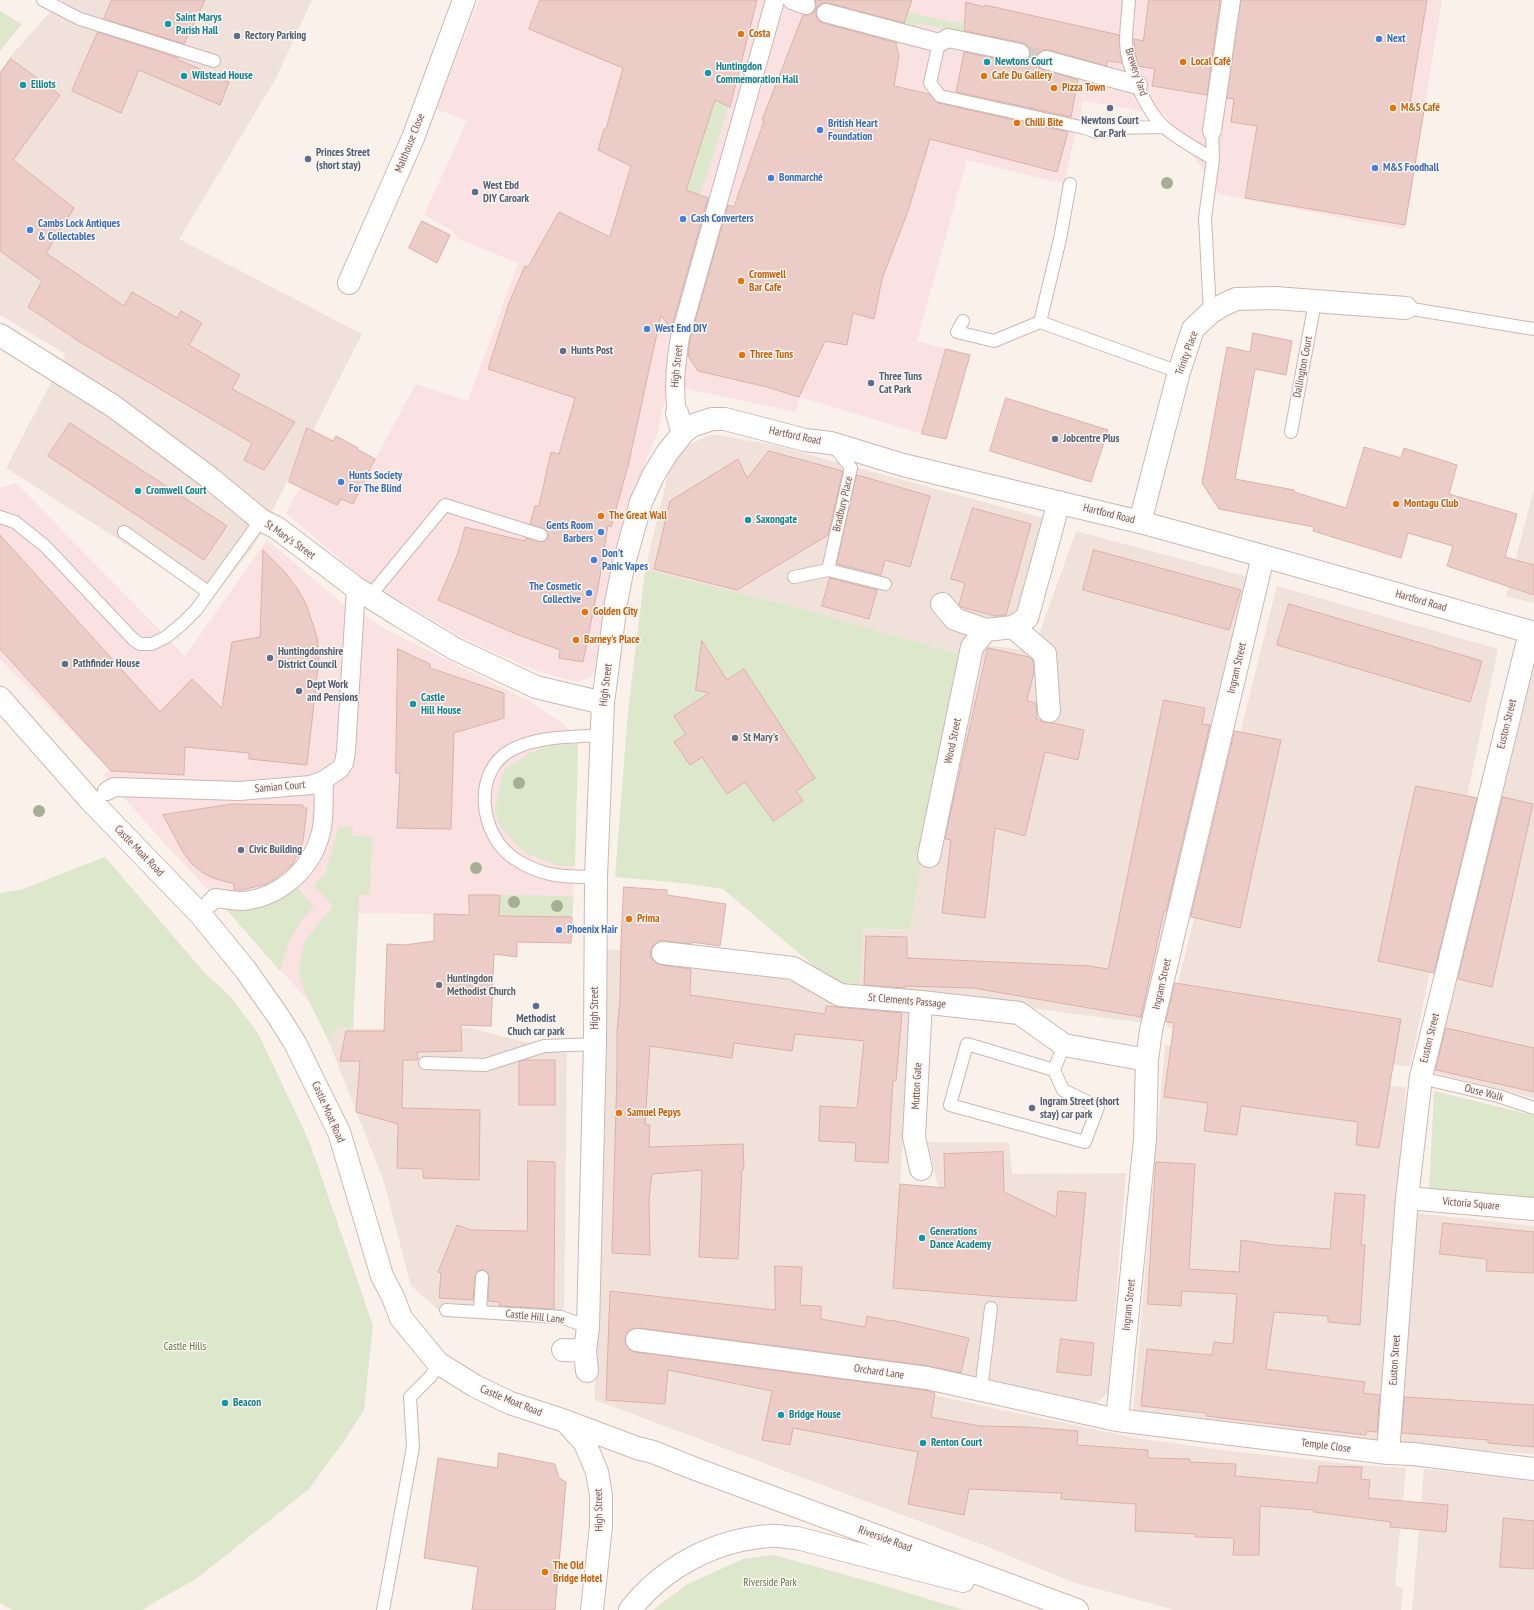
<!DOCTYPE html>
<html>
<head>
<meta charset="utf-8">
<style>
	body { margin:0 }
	canvas { display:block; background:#faf1eb }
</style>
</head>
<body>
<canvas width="1534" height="1610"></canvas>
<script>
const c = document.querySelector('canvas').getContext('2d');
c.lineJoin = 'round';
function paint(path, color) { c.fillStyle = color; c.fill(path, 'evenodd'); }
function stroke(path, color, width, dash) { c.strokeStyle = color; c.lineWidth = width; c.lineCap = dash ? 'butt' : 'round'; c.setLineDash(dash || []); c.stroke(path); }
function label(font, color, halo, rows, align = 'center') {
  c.font = font + ' "PT Sans Narrow",sans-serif'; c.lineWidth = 3; c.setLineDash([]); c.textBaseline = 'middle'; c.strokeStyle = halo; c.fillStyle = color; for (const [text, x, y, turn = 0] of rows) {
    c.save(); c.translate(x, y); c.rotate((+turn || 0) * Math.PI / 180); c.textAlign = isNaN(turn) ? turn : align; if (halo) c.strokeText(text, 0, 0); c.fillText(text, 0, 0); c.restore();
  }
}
const residential = new Path2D(`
	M61,0H312L276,78L179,239L362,334L256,543L212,599L6,468L66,354L0,315V71L10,57Z
	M711,435H718L774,445L1043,518L1020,611L1001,623L965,615L966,656L803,609L645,570L671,462L684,448L703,438Z
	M1534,489V603L1506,596Z
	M1076,531L1252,578L1145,1023L860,986L863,928L910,930L921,866L937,864L982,645L1033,651Z
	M1277,586L1498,649L1410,1067L1167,1027Z
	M1534,658V1098L1430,1072Z
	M601,948L788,975L911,1012L900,1184L938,1187L928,1142H1009L1012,1174L1126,1173L1108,1393L1095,1405L821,1352L834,1374L1135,1438L1238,1452L1361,1465L1406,1468L1395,1586L1403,1588L1401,1610H1175L1072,1582L991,1548L595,1400L593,1082Z
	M338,1026L353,1029L470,1028L567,1053L564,1325L447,1317L411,1286L383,1179L329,1042Z
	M1165,1045L1406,1088L1379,1444L1133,1412Z
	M1416,1213L1534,1226V1454L1398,1445Z
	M1424,1469L1534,1480V1610H1412Z`);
const commercial = new Path2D(`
	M479,0H1442L1405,229L1361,222L1219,194L1165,115L1083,101L1064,184L967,160L917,341L946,349L922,434L800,397L796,412L668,385L658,431L629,506L597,670L589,678L577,682L564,679L535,670L480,646L456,634L365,580L286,513L318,454L375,459L416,384L468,401L518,263L456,238L455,232L424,215L467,121L436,109Z
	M16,483L185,656L267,540L342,603L389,631L529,701L566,726L578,745L572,917L499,916L500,895H469V915L358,913L353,1029L338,1026L329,1042L310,1003L224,907L164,843L103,774L111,771L0,659V488Z`);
const green = new Path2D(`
	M0,11L22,24L0,51Z
	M907,12L961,24V22L975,23L973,37L956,32L955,30L915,23L914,27L903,24Z
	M715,100L729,106L700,195L686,190Z
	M645,570L803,609L966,656L921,866L910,930L863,928L860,986H838L723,889L682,883L615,877L628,712Z
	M564,744L578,745L575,866H558L528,854L519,847L501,828L495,809L502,776L506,768L530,753L552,745Z
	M339,827H352L353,836L372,837L370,895H359L353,1029L338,1026L329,1042L310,1003L298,973L305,941L333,906L314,885L325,874Z
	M105,857L204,972L232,998L259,1035L309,1141L373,1325L364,1410L344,1441L309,1489L196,1579L158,1600L143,1610H13L0,1603V893L20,890Z
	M295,886L314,906L301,921L289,941L280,971L224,907C255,913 270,903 295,886Z
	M500,895L574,896L572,917L499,916Z
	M1434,1091L1532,1115L1534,1117V1200L1429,1192Z
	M774,1555L892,1588L964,1610H653L686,1585L743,1559Z`);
const building = new Path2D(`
	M112,0H205L184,44L104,19Z
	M540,0H757L730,107L715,100L686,190L708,198L671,330L661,315L628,466L611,527L608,525L599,582L583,662L559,658L560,650L516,634L438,600L458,553L465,527L525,541L526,538L542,542L548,538V534L546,530L530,524L535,506H539L551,452L559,454L575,398L488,369L509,303L525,266L528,267L559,212L610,237L631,166L598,150L604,129H606L623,68L529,29Z
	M815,0H912L904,23L828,3H823L818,6L816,11V15L818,20L823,23L897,43L896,45L899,56L894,86L929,94L938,103L1068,132L1057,172L930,139L908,211L882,279L874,319L853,313L847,345L825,341L799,397L767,387L698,371L688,356L690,339L728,205L734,207L764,121L762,120L803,15H808L813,13L816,8Z
	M1149,0H1220L1207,95L1152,86L1155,69L1138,66L1135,52L1134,39L1143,41Z
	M1241,0H1427L1410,102L1425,104L1405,225L1245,198L1257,126L1231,122L1234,99L1227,98Z
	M966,2L984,7L985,5L1119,35L1122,63L1108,61L1106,66L1049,50H1043L1038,53L1036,58V62L1039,68L1078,80L1071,117L956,92L964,52L1018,63H1023L1028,60L1030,55V49L1027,45L1023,43L965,31Z
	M98,32L178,58L177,59L229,82L220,105L139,70L121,113L72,91Z
	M11,59L60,95L13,160L74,208L46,253L124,306L132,292L177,318L181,311L202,323L189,345L240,375L232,389L295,422L264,470L244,460L252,443L80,342L28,307L42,281L0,251V74Z
	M422,221L450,235L437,263L409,248Z
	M1253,333L1292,341L1286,375L1255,369L1235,479L1294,490V492L1346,508L1364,447L1401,458L1404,448L1457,465L1449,494L1517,514L1505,557L1534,565V595L1447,566L1453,546L1408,533L1401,558L1313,531L1314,527L1219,509L1202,483L1227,347L1250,352Z
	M946,349L970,355L946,439L922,434Z
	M1006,398L1108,430L1091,482L990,451Z
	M70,423L227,526L204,560L48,456Z
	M307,428L333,441L336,436L358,448L357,449L375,459L353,504L341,499L337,505L289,482Z
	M769,451L843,471L828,535L737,590L654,569L670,501L738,459L747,478Z
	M857,475L930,496L910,567L885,560L881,575L837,564Z
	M973,508L1031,524L1006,615L995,616L961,607L959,605L965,583L951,579Z
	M0,535L160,712L192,679L222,708L232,642L260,637L263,550L284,571L297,588L306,604L317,637L319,658L307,765L249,759V753L185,747L184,775L111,771L0,649Z
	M1094,550L1241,590L1229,630L1083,590Z
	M830,578L877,590L869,619L822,606Z
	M1289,604L1482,661L1470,702L1277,645Z
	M702,641L727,680L744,669L815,778L796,791L803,801L773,821L745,782L727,794L702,757L690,765L674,742L686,734L674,716L709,693L696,690Z
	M988,648L1029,657L1033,660L1034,671L1027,701L1036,703L1037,713L1036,719L1044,722L1053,723L1084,730L1078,760L1045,752L1025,836L995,828L985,918L942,913L951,840L945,839Z
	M398,649L430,664V668L504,693V718L454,733L451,829L397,828L400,773H396Z
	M1164,700L1205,708L1202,724L1210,725L1166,911H1164L1141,1017L973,988L905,986V988L864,985L866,936L907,937V958L1089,966L1108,969Z
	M1235,731L1281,740L1240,928L1191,917Z
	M1416,786L1477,798L1434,973L1378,961L1399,860Z
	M1503,797L1533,804L1492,987L1458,979Z
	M232,804L303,805V808H307L303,841L297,856L292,865L276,878L266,884L242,890H234V884L213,878L203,873L193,865L184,854L163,815Z
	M624,887L667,890V895L726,904L720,946L691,942V944L664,941H658L653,945L651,951V958L656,963L662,965L691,969L690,995L825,1014L826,1006L902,1013L896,1081L893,1080L888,1163L855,1161L856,1143L819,1141L820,1106L857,1108L864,1041L795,1034L792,1051L734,1043L732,1058L650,1046L645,1124L650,1125L649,1147L743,1144L744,1169H742L738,1259L699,1257L702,1170L652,1174L649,1199L650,1255L612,1253L617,1071V1031L620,1000L621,941Z
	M469,895H500L499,916L572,917L571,943L517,942V957L494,954L491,1026L461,1025L462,1051L417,1052L418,1060H403L402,1108L480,1110L479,1180L423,1178V1169L397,1168L398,1124L356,1112L360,1061H340L346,1031H384L387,944L404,945L434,941V914L469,915Z
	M1175,983L1401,1019L1379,1148L1356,1145L1358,1122L1241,1106L1237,1135L1204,1131L1208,1103L1164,1097L1174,1023L1166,1022Z
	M1446,1028L1534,1048V1092L1436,1070Z
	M525,1060H555V1105H519V1062Z
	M1003,1152L1004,1192L1056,1217L1058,1191L1086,1193L1076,1301L1003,1297L893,1288L900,1184L945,1188L944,1154Z
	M528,1161L555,1162L554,1309L499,1306L500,1302L488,1301L489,1277L488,1273L483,1270L478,1271L475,1276L473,1300L439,1298L441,1273L438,1272L457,1225L471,1230L527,1231Z
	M1156,1162L1195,1164L1189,1269L1239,1272L1241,1240L1274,1245L1330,1249L1335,1193L1365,1195L1361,1245H1365L1360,1325L1328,1322V1316L1274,1312L1266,1369L1365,1382L1363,1393L1380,1395L1377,1432L1367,1431L1366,1435L1206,1416V1413L1141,1406L1147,1349L1212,1355L1214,1342L1233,1344L1237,1294L1182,1291L1181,1306L1148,1304Z
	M1443,1223L1534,1232V1273L1486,1271L1487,1259L1440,1254Z
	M775,1266L802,1267L800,1305L821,1306V1319L865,1327L867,1316L891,1321V1320L969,1338L961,1373L929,1366L639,1328L632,1329L627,1333L625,1339L626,1345L630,1350L635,1352L925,1390L935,1393L931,1417L980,1426L1027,1427L1078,1431L1077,1445L1148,1450V1458L1190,1459V1462L1236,1464L1235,1476L1317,1483L1319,1466L1362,1467L1361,1479L1370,1480L1368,1498L1448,1505L1446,1532L1390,1527L1391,1522L1314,1512V1510L1260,1506L1259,1555H1233L1234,1538L1195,1537V1534L1135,1531L1136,1504L1061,1499L1062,1493L969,1489L964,1515L908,1504L918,1452L793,1428L790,1445L762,1440L772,1391L668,1370L665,1404L606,1400L610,1291L775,1310Z
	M1061,1339L1094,1343L1091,1376L1057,1372Z
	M1405,1397L1534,1405V1447L1488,1443V1440L1402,1433Z
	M499,1453L555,1464L559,1478L566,1482L555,1610H472L478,1567L424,1558L438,1458L497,1468Z
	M1504,1518L1534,1521V1569L1500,1567Z`);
const pedestrianTunnel = new Path2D(`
	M1020,53L1046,60`);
const service = new Path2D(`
	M43,0L80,19L214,61
	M1129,0C1128,14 1126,29 1126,43C1127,67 1146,111 1164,127C1179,140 1197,149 1213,159
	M939,43L930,83L940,96L1085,128L1096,132L1109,128L1164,127
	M1406,308L1534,329
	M1210,313L1205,218L1213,159L1212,131
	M963,321L957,332L994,341L1040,322L1179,372
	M1040,322L1060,239L1070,184
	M1291,432L1315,302
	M0,517L15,522L45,546L133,639L140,644H152L166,637L182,624L196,610L261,520
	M124,532L208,592
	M828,570L851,468L833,445
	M794,577L828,570L885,584
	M369,597L445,505L541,535
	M596,877C564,877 542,877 515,859C479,836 471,770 513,749C540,736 572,737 602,735
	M425,1063L485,1065L544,1046L595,1044
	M1054,1070L967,1044L950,1105L1085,1142L1098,1107L1063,1090L1054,1070L1064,1045
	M1434,1081L1498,1096L1534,1108
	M446,1310L561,1317L588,1327
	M480,1312L482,1277
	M981,1390L991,1308
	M383,1610L413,1447L410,1397L431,1376L438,1363`);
const pedestrian = new Path2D(`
	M792,0L806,5
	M826,13L939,43L948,38L1020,53
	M1046,60L1138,85
	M1212,131L1231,0
	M677,413C673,387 676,362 680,337L775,0
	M107,791L114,787L239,791L311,785L324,780L340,769L344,763L346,751L356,588
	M210,903L215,898C224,899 234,901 243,901C281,897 312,869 321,832C325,818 323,795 324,780`);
const minor = new Path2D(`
	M349,283L413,138L464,0
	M0,335L113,406L210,478L261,520L277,528L356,588L397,614L455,649L536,687L603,703
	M677,413L683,433
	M1140,522L1179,372L1193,329L1210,313L1223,305L1236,299L1275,298L1406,308
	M942,604L955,619L986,630
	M1013,627L1045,654L1049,711
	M929,856L972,647L986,630L1013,627L1027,618L1059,502
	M663,953L793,968L840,995L921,1002L1019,1013L1064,1045L1147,1060
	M921,1169L914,1137L921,1002
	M1407,1198L1534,1209
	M637,1340L927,1378L1117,1420L1388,1453L1413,1454L1534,1469
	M563,1350L585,1351
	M587,1371L585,1351L588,1327L595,1044L596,877L603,703L616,603L623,567L641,502L653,476L667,453L683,433L691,426L712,419H725L805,440L831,443L903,465L1140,522L1263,556L1534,633
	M1117,1420L1145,1139L1147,1060L1151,1030L1263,556
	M1388,1453L1407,1198L1421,1077L1530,632`);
const secondary = new Path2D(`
	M0,698L90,800L200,914L245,969L278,1016L295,1043L339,1132L382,1276L393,1297L401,1318L438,1363L475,1386L510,1403L565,1421L637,1448L653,1452L693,1468L1077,1610
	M567,1423L585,1443L597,1472L601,1495V1526L592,1610
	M630,1610C663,1567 715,1540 769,1536C778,1535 788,1538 797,1538L963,1581`);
const trees = [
	[1167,183],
	[519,783],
	[39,811],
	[476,868],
	[514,902],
	[557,906]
];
const markers = [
	[168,24,4,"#0f9aa8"],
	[741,34,4,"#e8710a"],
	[237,36,4,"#5c6f8a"],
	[1379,39,4,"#3f7fe0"],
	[987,62,4,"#0f9aa8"],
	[1183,62,4,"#e8710a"],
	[708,73,4,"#0f9aa8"],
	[184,76,4,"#0f9aa8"],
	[984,76,4,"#e8710a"],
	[23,85,4,"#0f9aa8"],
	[1054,88,4,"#e8710a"],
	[1110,108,4,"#5c6f8a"],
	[1393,108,4,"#e8710a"],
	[1017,123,4,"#e8710a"],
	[820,130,4,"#3f7fe0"],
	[308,159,4,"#5c6f8a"],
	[1375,168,4,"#3f7fe0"],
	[771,178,4,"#3f7fe0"],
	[475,192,4,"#5c6f8a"],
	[683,219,4,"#3f7fe0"],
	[30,230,4,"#3f7fe0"],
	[741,281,4,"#e8710a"],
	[647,329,4,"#3f7fe0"],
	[563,351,4,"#5c6f8a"],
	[742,355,4,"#e8710a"],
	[871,383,4,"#5c6f8a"],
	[1055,439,4,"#5c6f8a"],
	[341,482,4,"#3f7fe0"],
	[138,491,4,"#0f9aa8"],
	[1396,504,4,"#e8710a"],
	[601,516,4,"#e8710a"],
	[748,520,4,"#0f9aa8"],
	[601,532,4,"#3f7fe0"],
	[594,560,4,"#3f7fe0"],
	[589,593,4,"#3f7fe0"],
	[585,612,4,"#e8710a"],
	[576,640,4,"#e8710a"],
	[270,658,4,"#5c6f8a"],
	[65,664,4,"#5c6f8a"],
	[299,691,4,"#5c6f8a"],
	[413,704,4,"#0f9aa8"],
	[735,738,4,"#6b7280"],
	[241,850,4,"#5c6f8a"],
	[629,919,4,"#e8710a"],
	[559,930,4,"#3f7fe0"],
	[439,985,4,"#6b7280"],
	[536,1006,4,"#5c6f8a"],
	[1032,1108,4,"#5c6f8a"],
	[619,1113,4,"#e8710a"],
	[922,1238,4,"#0f9aa8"],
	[225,1403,4,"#0f9aa8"],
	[781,1415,4,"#0f9aa8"],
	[923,1443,4,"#0f9aa8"],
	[545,1572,4,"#e8710a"]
];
const cultureNames = [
	["Saint Marys",176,18],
	["Parish Hall",176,31],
	["Newtons Court",995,62],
	["Huntingdon",716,67],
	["Commemoration Hall",716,80],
	["Wilstead House",192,76],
	["Elliots",31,85],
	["Cromwell Court",146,491],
	["Saxongate",756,520],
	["Castle",421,698],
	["Hill House",421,711],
	["Generations",930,1232],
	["Dance Academy",930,1245],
	["Beacon",233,1403],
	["Bridge House",789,1415],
	["Renton Court",931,1443]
];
const foodNames = [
	["Costa",749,34],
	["Local Café",1191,62],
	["Cafe Du Gallery",992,76],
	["Pizza Town",1062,88],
	["M&S Café",1401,108],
	["Chilli Bite",1025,123],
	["Cromwell",749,275],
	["Bar Cafe",749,288],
	["Three Tuns",750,355],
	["Montagu Club",1404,504],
	["The Great Wall",609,516],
	["Golden City",593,612],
	["Barney's Place",584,640],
	["Prima",637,919],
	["Samuel Pepys",627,1113],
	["The Old",553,1566],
	["Bridge Hotel",553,1579]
];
const serviceNames = [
	["Rectory Parking",245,36],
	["Newtons Court",1110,121,"center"],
	["Car Park",1110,134,"center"],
	["Princes Street",316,153],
	["(short stay)",316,166],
	["West Ebd",483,186],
	["DIY Caroark",483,199],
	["Hunts Post",571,351],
	["Three Tuns",879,377],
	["Cat Park",879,390],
	["Jobcentre Plus",1063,439],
	["Huntingdonshire",278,652],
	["District Council",278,665],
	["Pathfinder House",73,664],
	["Dept Work",307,685],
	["and Pensions",307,698],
	["Civic Building",249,850],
	["Methodist",536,1019,"center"],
	["Chuch car park",536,1032,"center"],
	["Ingram Street (short",1040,1102],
	["stay) car park",1040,1115]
];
const shopNames = [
	["Next",1387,39],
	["British Heart",828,124],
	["Foundation",828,137],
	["M&S Foodhall",1383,168],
	["Bonmarché",779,178],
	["Cash Converters",691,219],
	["Cambs Lock Antiques",38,224],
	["& Collectables",38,237],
	["West End DIY",655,329],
	["Hunts Society",349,476],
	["For The Blind",349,489],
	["Gents Room",593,526,"right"],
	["Barbers",593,539,"right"],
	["Don't",602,554],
	["Panic Vapes",602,567],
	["The Cosmetic",581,587,"right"],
	["Collective",581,600,"right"],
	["Phoenix Hair",567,930]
];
const streetNames = [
	["Brewery Yard",1136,72,72],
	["Malthouse Close",410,143,-68],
	["Trinity Place",1187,353,-70],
	["High Street",677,366,-84],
	["Dallington Court",1303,367,-79],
	["Hartford Road",795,436,12],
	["Bradbury Place",843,504,-77],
	["Hartford Road",1109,514,14],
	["St Mary's Street",290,540,35],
	["Hartford Road",1421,601,16],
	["Ingram Street",1237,668,-77],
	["High Street",606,685,-83],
	["Euston Street",1507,724,-76],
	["Wood Street",953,741,-78],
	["Samian Court",280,787,-5],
	["Castle Moat Road",139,851,46],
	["Ingram Street",1162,984,-77],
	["St Clements Passage",907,1001,5],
	["High Street",595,1008,-90],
	["Euston Street",1430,1038,-76],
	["Mutton Gate",917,1086,-87],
	["Ouse Walk",1484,1093,15],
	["Castle Moat Road",328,1112,66],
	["Victoria Square",1471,1204,5],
	["Ingram Street",1129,1305,-84],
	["Castle Hill Lane",535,1317,6],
	["Euston Street",1395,1360,-86],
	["Orchard Lane",879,1372,8],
	["Castle Moat Road",511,1401,22],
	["Temple Close",1326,1446,7],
	["High Street",599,1510,-91],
	["Riverside Road",885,1539,20]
];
const worshipNames = [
	["St Mary's",743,738],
	["Huntingdon",447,979],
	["Methodist Church",447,992]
];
const parkNames = [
	["Castle Hills",185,1347],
	["Riverside Park",770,1583]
];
paint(residential, '#f1e1db');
paint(commercial, '#f9e2e1');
paint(green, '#dde7cb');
paint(building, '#ecccc6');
stroke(building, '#ddb0a9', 1);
stroke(pedestrianTunnel, '#d8cac4', 18, [18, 9]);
stroke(service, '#ccb7b2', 14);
stroke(pedestrian, '#ccb7b2', 20);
stroke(minor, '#ccb7b2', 24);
stroke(secondary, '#d0b8b3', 24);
stroke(service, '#fff', 12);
stroke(pedestrian, '#fff', 18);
stroke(minor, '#fff', 22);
stroke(secondary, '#fff', 22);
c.fillStyle = '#a6ae93';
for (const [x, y] of trees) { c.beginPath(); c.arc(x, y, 6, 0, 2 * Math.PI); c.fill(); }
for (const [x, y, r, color] of markers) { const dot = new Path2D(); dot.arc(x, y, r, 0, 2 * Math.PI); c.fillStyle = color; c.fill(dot); stroke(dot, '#fdf6f2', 1.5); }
label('bold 11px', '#0d838f', '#fdf6f2', cultureNames, 'left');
label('bold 11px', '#c56008', '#fdf6f2', foodNames, 'left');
label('bold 11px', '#4e5e75', '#fdf6f2', serviceNames, 'left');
label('bold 11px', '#366cbe', '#fdf6f2', shopNames, 'left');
label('11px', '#735551', '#fdf6f2', streetNames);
label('bold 11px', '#5b616d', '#fdf6f2', worshipNames, 'left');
label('11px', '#62774b', '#fdf6f2', parkNames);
</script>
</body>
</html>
